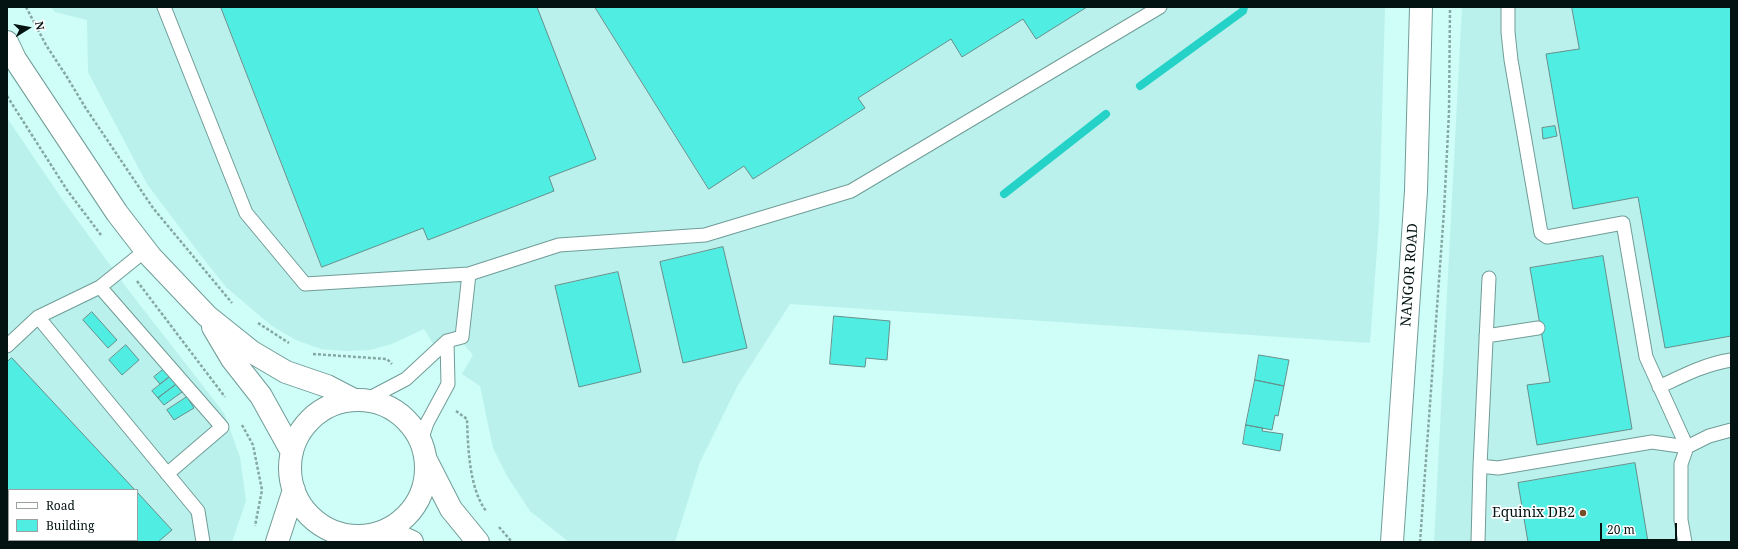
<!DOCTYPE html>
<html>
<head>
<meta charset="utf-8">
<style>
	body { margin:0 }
	#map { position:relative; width:1738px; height:549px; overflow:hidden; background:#cffdf8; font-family:"Noto Serif",serif }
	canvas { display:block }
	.frame { position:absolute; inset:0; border:8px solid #031312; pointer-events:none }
	.legend { position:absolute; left:8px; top:489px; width:130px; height:52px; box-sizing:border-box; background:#fff; border:1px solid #9aa1a0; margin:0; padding:5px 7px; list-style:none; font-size:12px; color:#031312 }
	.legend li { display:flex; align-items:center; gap:8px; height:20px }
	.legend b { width:20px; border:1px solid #9aa1a0 }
	.north { position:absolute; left:8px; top:8px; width:40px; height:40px; -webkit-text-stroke:3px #fff; paint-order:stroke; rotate:79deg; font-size:11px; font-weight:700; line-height:16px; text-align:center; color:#031312 }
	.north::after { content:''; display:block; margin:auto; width:14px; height:18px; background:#031312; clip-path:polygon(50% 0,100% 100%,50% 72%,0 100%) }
	.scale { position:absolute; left:1600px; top:523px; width:77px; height:18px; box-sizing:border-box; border:2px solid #031312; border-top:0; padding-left:5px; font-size:12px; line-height:14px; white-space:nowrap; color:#031312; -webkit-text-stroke:3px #fff; paint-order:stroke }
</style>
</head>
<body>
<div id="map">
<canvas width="1738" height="549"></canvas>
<div class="frame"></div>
<ul class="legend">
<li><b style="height:5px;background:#fff"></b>Road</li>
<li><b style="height:11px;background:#50ede3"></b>Building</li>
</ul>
<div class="north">N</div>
<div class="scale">20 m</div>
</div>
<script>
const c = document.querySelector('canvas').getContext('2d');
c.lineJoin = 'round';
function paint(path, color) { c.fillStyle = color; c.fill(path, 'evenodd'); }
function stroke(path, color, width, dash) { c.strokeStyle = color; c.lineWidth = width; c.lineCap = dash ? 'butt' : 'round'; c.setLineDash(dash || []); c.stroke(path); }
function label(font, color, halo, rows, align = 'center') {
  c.font = font + ' "Noto Serif",serif'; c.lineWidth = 3.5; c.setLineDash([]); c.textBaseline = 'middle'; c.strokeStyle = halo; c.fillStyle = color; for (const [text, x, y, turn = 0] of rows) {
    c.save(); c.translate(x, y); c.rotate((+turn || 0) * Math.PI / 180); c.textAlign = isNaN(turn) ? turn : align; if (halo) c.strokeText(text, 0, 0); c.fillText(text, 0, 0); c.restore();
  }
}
const built = new Path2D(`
	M51,7H1385L1379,223L1370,343L790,304L738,385L700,462L675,542H569L530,511L507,476L493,448L480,386L462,374L473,355L455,334L435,347L424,329L392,344L370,350L346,351L321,349L296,340L272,326L227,288L199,253L147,184L88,72L87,20L55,12Z
	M1462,7H1731V542H1434Z
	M7,118L62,199L126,287L224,413L240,457L246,501L232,542H7ZM9,490H137V540H9Z`);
const stream = new Path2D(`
	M1140,86L1243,11L1244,7
	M1004,194L1106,114`);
const building = new Path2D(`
	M221,7H537L596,159L549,177L554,191L428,240L423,228L322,267Z
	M595,7H1087L1036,39L1023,19L962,57L951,39L858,98L865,108L753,179L744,166L709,189Z
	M1572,7H1731V336L1665,348L1638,197L1573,209L1546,54L1579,49Z
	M1555,126L1557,136L1543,139L1542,128Z
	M723,247L747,348L683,363L660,262Z
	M1603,256L1632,429L1537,445L1527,385L1550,382L1530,268Z
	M618,272L641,372L579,387L555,286Z
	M92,312L117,340L108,348L83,320Z
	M834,316L890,321L887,360L866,358L865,367L830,364Z
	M126,345L139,360L122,375L109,360Z
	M1259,355L1289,360L1284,386L1255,380Z
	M12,358L135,490H9V538L7,536V362Z
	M164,369L170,376L160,384L154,377Z
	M170,377L176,384L158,398L152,391Z
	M1255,380L1284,386L1278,416L1275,415L1272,430L1246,425Z
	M176,385L182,392L164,405L158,398Z
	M187,397L194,408L174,420L167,410Z
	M1246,425L1263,428L1262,431L1283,434L1280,451L1243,444Z
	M1635,463L1648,542H1528L1518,483Z
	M137,492L172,530L158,542H12L11,540H137Z`);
const path = new Path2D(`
	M26,7L46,45L67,77L85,107L153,208L232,303
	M7,96L67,190L101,235
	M137,281L225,397
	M258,323L289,343
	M313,354L387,359L392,364
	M456,411L467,419C468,447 469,488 486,511
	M242,425L253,445L262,490L255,526
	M499,527L512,542
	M1420,542L1444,211L1449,112L1450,7`);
const service = new Path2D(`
	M164,7L246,213L305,284L469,274
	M1508,7V32L1511,60L1541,233L1547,237L1623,223L1646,357L1687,447
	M100,287L222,427L167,474
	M38,317L198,511L203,542
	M1486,336L1538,328
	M7,346L38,317L100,287L146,250
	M1659,387C1682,376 1705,364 1731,360
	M366,400L406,379L447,341L462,337L469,274L559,245L705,235L851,191L1160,7
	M421,441L427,423L448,384L447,341
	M1480,466L1498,468L1652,442L1687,447
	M1478,542L1480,466L1489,278
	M1685,542L1681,520V464L1687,447L1709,436L1731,430`);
const minor = new Path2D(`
	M7,42L15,59L117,213L151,257L207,316L252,352L286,372L327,386L352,399
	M213,327L232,359L261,396L292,452
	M290 468a68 68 0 1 1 136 0a68 68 0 1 1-136 0Z
	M426,460L451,509L478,542
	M375,535L399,536L412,542
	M277,542L294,490`);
const secondary = new Path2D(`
	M1392,542L1416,191L1421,7`);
const markers = [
	[1583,513,4,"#724f28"]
];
const streetNames = [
	["NANGOR ROAD",1410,275,-86]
];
const poiNames = [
	["Equinix DB2",1575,513]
];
paint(built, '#baf1ec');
stroke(stream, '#25d2c7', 8);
paint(building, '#50ede3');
stroke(building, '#66908c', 1);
stroke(service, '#709c97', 15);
stroke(minor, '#709c97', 24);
stroke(secondary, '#709c97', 24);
stroke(path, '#85a8a4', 2.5, [3, 2]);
stroke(service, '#fff', 13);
stroke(minor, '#fff', 22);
stroke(secondary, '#fff', 22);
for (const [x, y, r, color] of markers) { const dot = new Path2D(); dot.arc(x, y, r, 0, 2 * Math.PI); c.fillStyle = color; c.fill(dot); stroke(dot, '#fff', 1.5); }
label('14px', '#031312', '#fff', streetNames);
label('14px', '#031312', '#fff', poiNames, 'right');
</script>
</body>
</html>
